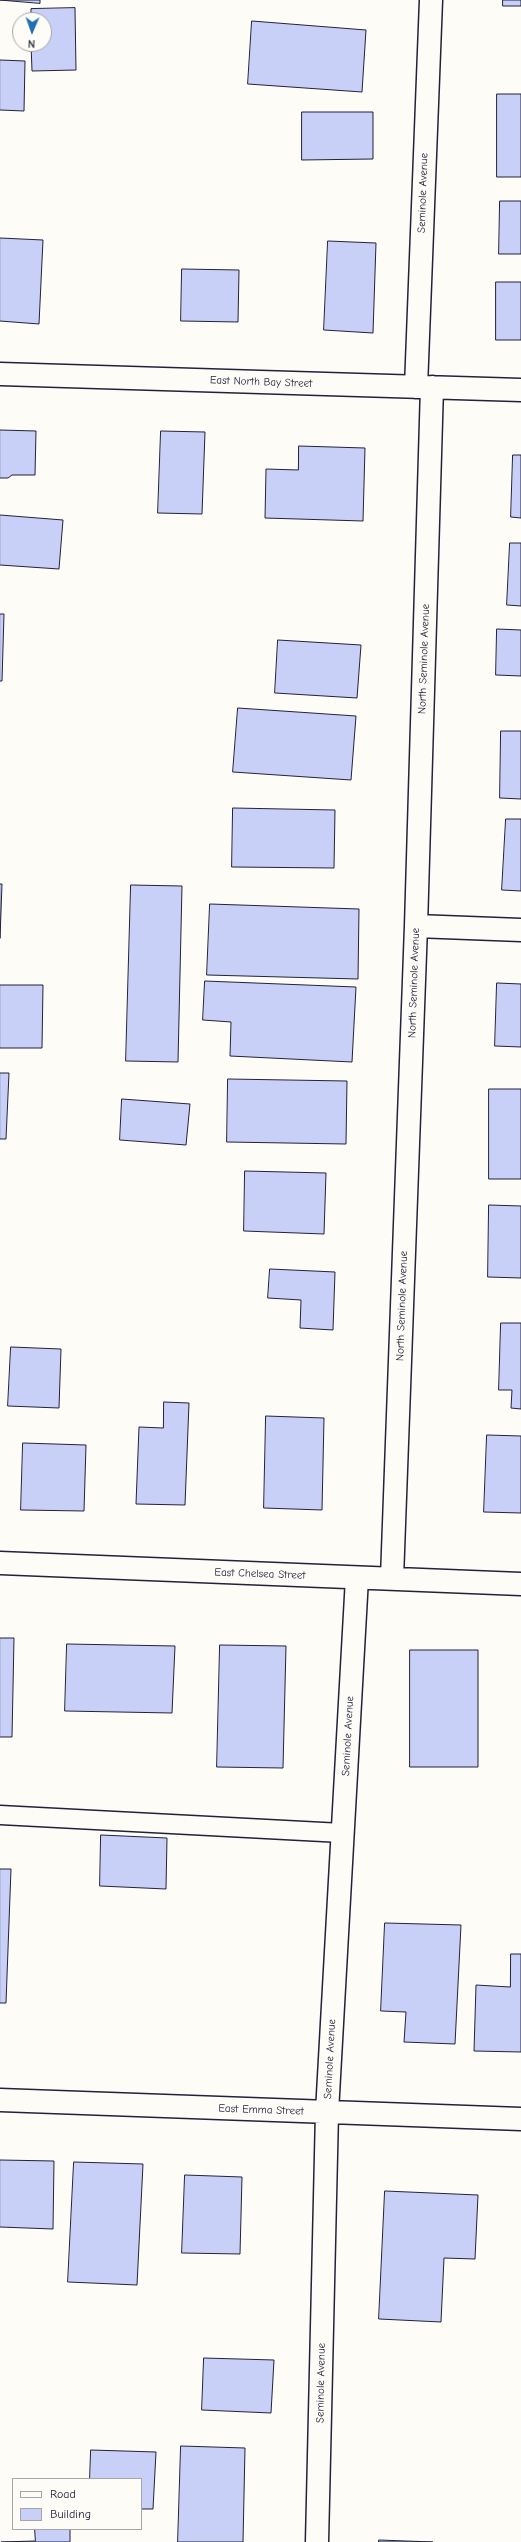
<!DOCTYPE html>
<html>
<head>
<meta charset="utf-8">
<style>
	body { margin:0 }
	#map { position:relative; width:521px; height:2542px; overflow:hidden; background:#fdfcf7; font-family:"Comic Neue",sans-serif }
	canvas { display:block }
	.legend { position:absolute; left:12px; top:2478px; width:130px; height:52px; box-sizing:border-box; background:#fdfcf7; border:1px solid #a5a5ac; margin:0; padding:5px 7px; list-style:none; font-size:12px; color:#22223b }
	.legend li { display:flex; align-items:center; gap:8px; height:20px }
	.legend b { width:20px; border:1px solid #a5a5ac }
	.north { position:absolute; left:12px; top:12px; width:40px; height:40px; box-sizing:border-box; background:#fdfcf7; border:1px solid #a5a5ac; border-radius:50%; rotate:182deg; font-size:11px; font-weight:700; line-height:16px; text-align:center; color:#22223b }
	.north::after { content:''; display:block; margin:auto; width:14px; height:18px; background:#1f6fb2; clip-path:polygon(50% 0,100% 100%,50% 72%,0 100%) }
</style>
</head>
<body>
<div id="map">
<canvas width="521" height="2542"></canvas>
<ul class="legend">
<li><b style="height:5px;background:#fdfcf7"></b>Road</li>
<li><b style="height:11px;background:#c8d0f8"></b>Building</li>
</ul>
<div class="north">N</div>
</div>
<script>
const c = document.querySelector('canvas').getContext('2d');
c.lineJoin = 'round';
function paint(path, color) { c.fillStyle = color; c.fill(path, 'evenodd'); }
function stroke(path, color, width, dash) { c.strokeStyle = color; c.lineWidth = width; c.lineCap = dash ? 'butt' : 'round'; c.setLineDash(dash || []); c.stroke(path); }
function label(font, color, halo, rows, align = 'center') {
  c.font = font + ' "Comic Neue",sans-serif'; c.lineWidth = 4; c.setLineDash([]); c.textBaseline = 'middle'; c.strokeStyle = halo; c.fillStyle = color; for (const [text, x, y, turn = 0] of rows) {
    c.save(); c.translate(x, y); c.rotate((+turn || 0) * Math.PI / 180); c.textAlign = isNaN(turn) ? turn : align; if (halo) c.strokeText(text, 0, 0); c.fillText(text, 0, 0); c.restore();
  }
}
const building = new Path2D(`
	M0,0H40V3Z
	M503,0H521V6H503Z
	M75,8L76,70L32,71L31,44H44V20H31V9Z
	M252,21L366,30L362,92L248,84Z
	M0,60L25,61L24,111L0,110Z
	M497,94H521V177H497Z
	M302,112H373V159L302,160Z
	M500,201H521V254H499Z
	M0,238L43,240L39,324L0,321Z
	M328,241L376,243L373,333L324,330Z
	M182,269L239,270L238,322L181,321Z
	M496,282H521V340H496Z
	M0,430L36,431L35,475H12L8,478H0Z
	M161,431L205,432L202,514L158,513Z
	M299,446L365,448L363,521L265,518L266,469L298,470Z
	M513,455H521V518L511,517Z
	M0,515L63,520L59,569L0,565Z
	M510,543H521V606L507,605Z
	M0,614H4L2,681H0Z
	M497,629L521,630V676L496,675Z
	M278,640L361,645L357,698L275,693Z
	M238,708L356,716L351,780L233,772Z
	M501,731H521V799L500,798Z
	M233,808L335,810L334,868L232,867Z
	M506,819H521V891L502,890Z
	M0,884H2L0,938Z
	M131,885L182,886L178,1062L126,1061Z
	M210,904L359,909L358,979L207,975Z
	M205,981L356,987L352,1062L230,1056L231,1022L203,1020Z
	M497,983L521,984V1047L495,1046Z
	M0,985H43L42,1048H0Z
	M0,1073H9L6,1139H0Z
	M228,1079L347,1081L346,1144L227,1142Z
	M489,1089H521V1179H489Z
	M122,1099L190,1104L186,1145L120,1140Z
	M245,1171L326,1173L324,1234L244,1231Z
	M489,1205L521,1206V1278L488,1277Z
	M270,1269L335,1272L333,1330L300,1328L301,1300L268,1298Z
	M501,1323H521V1409L511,1408L512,1390H499Z
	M11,1347L61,1349L59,1408L8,1406Z
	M164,1402L189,1403L185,1505L136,1504L139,1427L163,1428Z
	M266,1416L324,1418L322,1510L264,1508Z
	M487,1435L521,1436V1513L484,1512Z
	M23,1443L86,1445L84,1511L21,1510Z
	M0,1638H14L12,1737H0Z
	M67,1644L175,1646L172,1713L65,1711Z
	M220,1645L286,1646L283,1768L217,1767Z
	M410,1650H478V1767H410Z
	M101,1835L167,1838L166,1889L100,1886Z
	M0,1869H11L6,2003H0Z
	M385,1923L461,1925L455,2044L404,2042L406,2012L381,2011Z
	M511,1954H521V2052L474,2051L476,1985L510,1987Z
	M0,2160L54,2161L53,2229L0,2227Z
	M74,2162L143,2164L137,2285L68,2282Z
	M185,2175L242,2177L240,2254L182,2253Z
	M385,2191L478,2195L475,2259L444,2258L441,2322L379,2319Z
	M204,2358L274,2360L271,2413L202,2410Z
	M181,2446L245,2448L243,2542H178Z
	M91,2450L156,2452L153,2509H141V2479H90Z
	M35,2529H70V2542H1L35,2541Z
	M379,2540L433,2542H379Z`);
const lane = new Path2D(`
	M0,1815L342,1833`);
const street = new Path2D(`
	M0,374L521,390
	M416,387L431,0
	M416,926L521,930
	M0,1563L521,1584
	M392,1578L416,926L432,387
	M0,2100L521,2119
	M317,2542L327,2112L357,1578`);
const streetNames = [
	["Seminole Avenue",423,193,-88],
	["East North Bay Street",261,382,2],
	["North Seminole Avenue",424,659,-88],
	["North Seminole Avenue",414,983,-88],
	["North Seminole Avenue",402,1306,-88],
	["East Chelsea Street",260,1574,2],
	["Seminole Avenue",348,1736,-87],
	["Seminole Avenue",330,2059,-87],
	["East Emma Street",261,2110,2],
	["Seminole Avenue",321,2383,-89]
];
paint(building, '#c8d0f8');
stroke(building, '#22223b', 1);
stroke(lane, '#22223b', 21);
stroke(street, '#22223b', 25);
stroke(lane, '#fdfcf7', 18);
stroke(street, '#fdfcf7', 22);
label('11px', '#22223b', '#fdfcf7', streetNames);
</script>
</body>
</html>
